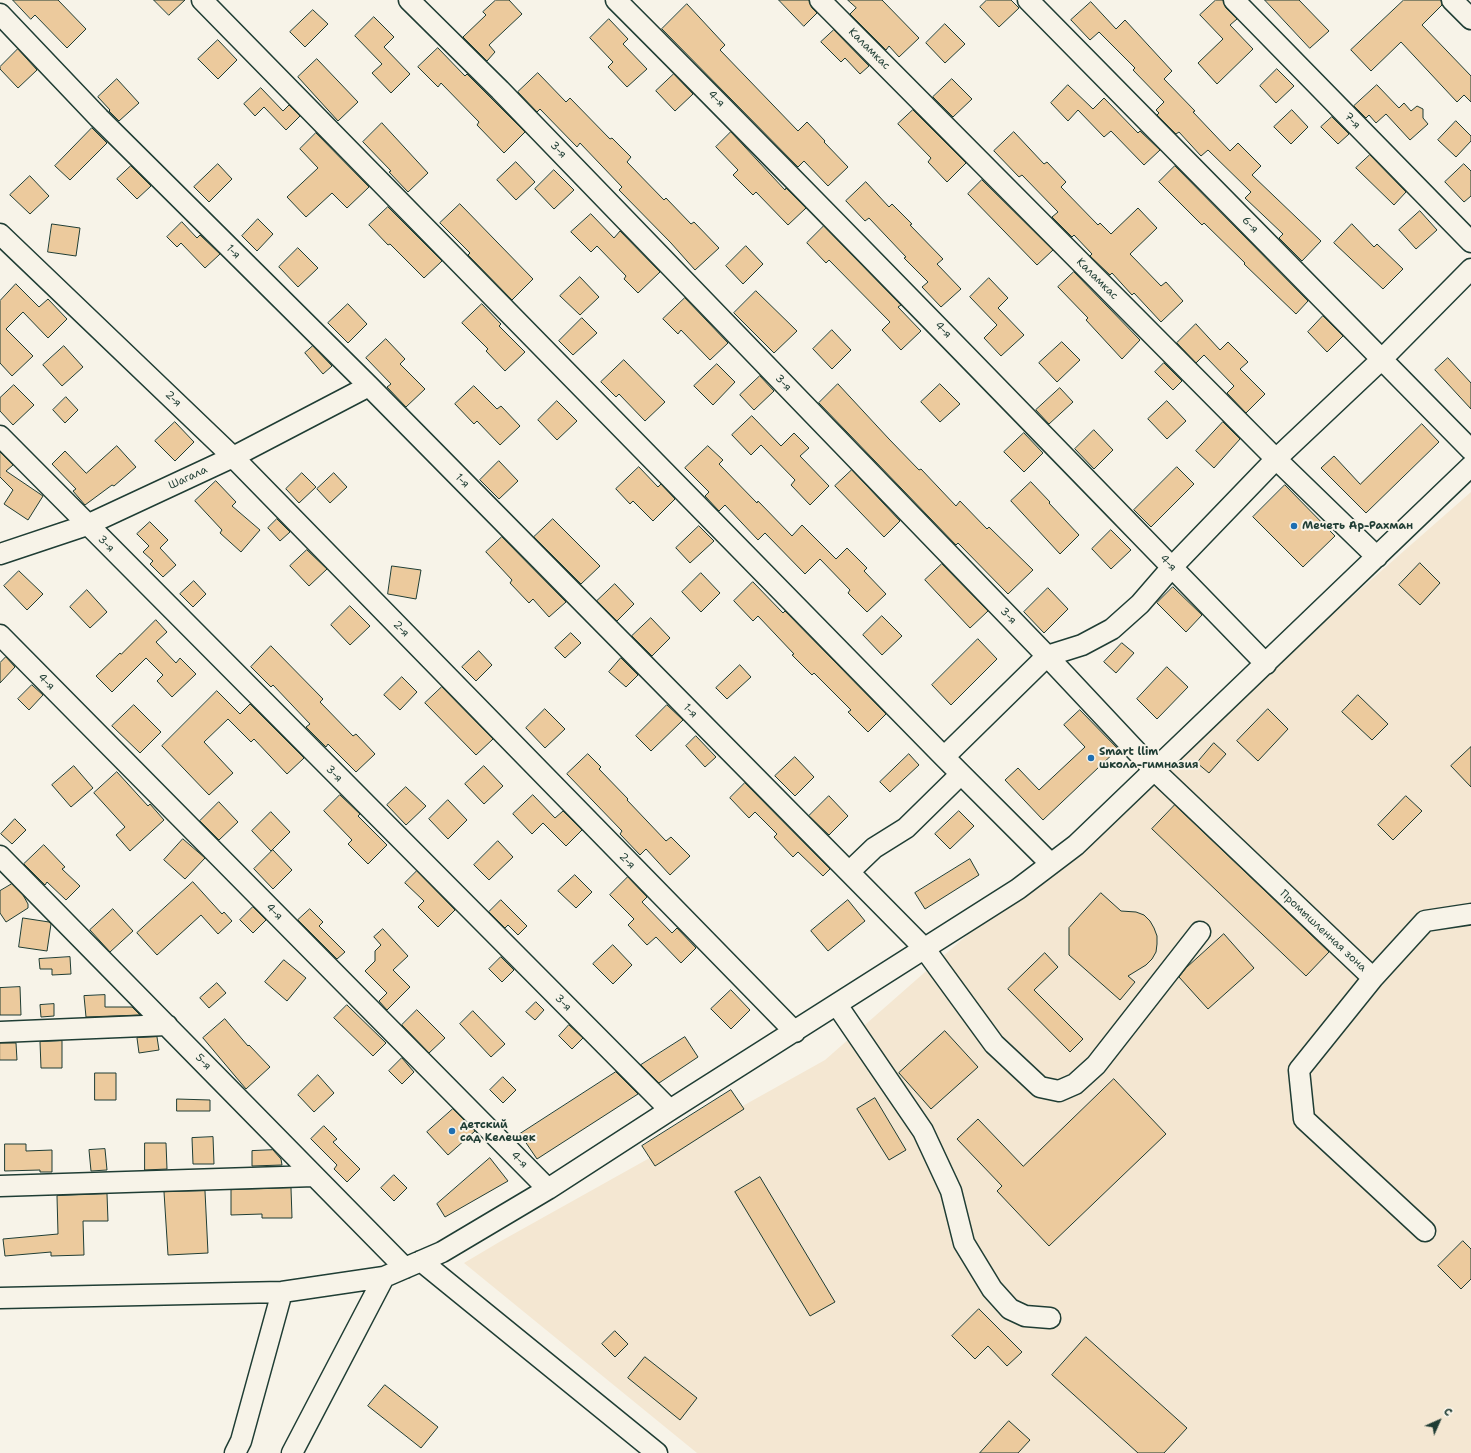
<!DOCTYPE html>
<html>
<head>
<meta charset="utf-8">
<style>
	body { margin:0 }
	#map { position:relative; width:1471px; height:1453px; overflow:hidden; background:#f7f3e8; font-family:"Shantell Sans",sans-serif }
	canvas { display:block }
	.north { position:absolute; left:1419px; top:1401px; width:40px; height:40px; -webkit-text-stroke:3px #f7f3e8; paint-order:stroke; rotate:45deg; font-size:11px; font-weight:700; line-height:16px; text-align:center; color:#1f3d34 }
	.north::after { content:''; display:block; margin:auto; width:14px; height:18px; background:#1f3d34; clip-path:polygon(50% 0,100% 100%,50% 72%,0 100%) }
</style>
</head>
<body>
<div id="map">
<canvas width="1471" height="1453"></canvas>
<div class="north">С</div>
</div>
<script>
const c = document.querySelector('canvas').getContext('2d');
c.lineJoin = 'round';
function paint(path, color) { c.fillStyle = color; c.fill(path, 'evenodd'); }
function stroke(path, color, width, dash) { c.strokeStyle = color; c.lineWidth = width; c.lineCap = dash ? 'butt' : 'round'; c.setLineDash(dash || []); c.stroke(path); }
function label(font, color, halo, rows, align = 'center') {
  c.font = font + ' "Shantell Sans",sans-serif'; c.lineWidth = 4; c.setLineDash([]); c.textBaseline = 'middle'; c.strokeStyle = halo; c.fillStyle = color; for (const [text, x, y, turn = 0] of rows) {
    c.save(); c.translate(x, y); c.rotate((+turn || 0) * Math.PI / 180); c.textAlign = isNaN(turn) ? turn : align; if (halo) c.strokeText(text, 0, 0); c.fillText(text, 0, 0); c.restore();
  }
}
const built = new Path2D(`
	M1471,492V1453H697L464,1263L501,1241L825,1060Z`);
const building = new Path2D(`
	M13,0H58L86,29L67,48L35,15L31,19Z
	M154,0H185L169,15Z
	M496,0H509L522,14L489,45L495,52L487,61L463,37L486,15L483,12Z
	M779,0H809L812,8L817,13L804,26Z
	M848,0H882L919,38L899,57L889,46L886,50L850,14L856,8Z
	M987,0H1011L1019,8L999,27L980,7Z
	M1216,0H1223L1226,8L1237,19L1230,25L1253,49L1217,84L1198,63L1223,39L1200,15Z
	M1265,0H1299L1329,31L1310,48Z
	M1404,0H1441L1442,5L1422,25L1471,76V102L1464,95L1457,102L1401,42L1371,71L1351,50Z
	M1091,2L1116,29L1125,20L1172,71L1164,79L1195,111L1193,112L1230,151L1238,143L1261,166L1252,175L1321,241L1302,261L1279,238L1283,234L1245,198L1251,192L1208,150L1201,156L1179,132L1176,134L1157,115L1159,113L1156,110L1164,102L1133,70L1135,68L1099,32L1090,40L1071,20Z
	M687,4L725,45L720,50L798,131L807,122L825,141L824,142L848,167L828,186L804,161L798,167L662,29Z
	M313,10L328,24L305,47L290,32Z
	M374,17L394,37L384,47L410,74L391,93L372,73L382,64L355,36Z
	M609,19L628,39L623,44L647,69L627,87L608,67L613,62L590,38Z
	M945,24L965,44L945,63L926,43Z
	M834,30L869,66L860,74L845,58L841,62L821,42Z
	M218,40L237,60L218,79L198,59Z
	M438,48L465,76L467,74L525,132L504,153L477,125L479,122L441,83L438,87L418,67Z
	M18,49L37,70L18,88L0,69V67Z
	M317,59L358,102L338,121L298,77Z
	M1277,69L1294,86L1276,103L1260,86Z
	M538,73L566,102L570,98L610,139L612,138L631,157L627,162L664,200L666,198L691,224L694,222L719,248L695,270L671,243L619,190L622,187L580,143L577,147L540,109L537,112L518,92Z
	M674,74L693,94L675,111L656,91Z
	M117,79L139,103L119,121L109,111L110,110L98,97Z
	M952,79L972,99L953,117L933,97Z
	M1068,85L1093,109L1104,98L1138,133L1140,131L1160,150L1144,165L1111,131L1104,137L1078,110L1068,121L1051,103Z
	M1377,85L1399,108L1404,103L1411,111L1417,106L1423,109V118L1428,124L1410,140L1386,114L1376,123L1369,115L1366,118L1354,106Z
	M261,88L283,111L289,105L300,116L286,130L264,107L255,116L244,104Z
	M913,110L966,163L947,182L928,162L931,158L898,124Z
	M1292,110L1308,127L1291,144L1274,127Z
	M1332,117L1349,134L1338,144L1321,127Z
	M1456,121L1471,136V141L1456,157L1438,140Z
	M382,123L428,173L408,192L389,172L391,171L363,142Z
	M92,128L107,143L70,180L55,166Z
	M731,132L785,190L786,188L806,208L788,225L756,192L753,195L733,175L738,170L716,147Z
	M1014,132L1044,164L1047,162L1066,182L1061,187L1098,225L1100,223L1111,234L1138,208L1157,228L1130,254L1161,286L1166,282L1183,301L1161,322L1134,293L1132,295L1112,273L1110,275L1090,256L1092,254L1074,235L1072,237L1052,217L1058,212L1022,175L1019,177L994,151Z
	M316,133L369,187L347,208L332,193L306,217L287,197L318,168L300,149Z
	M1370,155L1406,192L1394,205L1356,168Z
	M516,162L535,182L516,200L497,180Z
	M218,164L232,179L209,202L194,187Z
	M1464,164L1471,171V196L1464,202L1445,182Z
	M131,166L151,186L137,199L117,179Z
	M1175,166L1308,301L1296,314L1244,264L1245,263L1204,223L1202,225L1159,182Z
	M554,170L574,190L554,209L535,189Z
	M30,176L49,196L30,214L10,195Z
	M982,180L1053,250L1037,265L968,194Z
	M866,182L889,207L892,204L912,224L910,225L943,259L937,264L961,289L941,307L922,287L928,282L904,258L906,257L869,218L865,221L846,201Z
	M460,204L533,279L512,300L468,255L470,253L440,223Z
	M388,207L442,261L424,278L390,244L388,245L369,225Z
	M1420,211L1437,230L1416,249L1399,230Z
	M591,214L614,238L620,231L660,272L638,293L624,279L626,276L597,246L591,252L571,232Z
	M258,219L273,234L257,251L242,236Z
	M182,222L197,238L200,235L220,254L205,268L181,243L177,247L167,237Z
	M52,224L80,228L76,256L48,252Z
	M1352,224L1374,247L1377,244L1403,269L1383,289L1334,243Z
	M824,226L901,305L898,307L921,331L901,350L882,330L890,322L829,260L826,263L807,243Z
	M746,246L763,264L743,284L726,266Z
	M298,248L318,268L298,287L279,267Z
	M1074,272L1140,340L1122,359L1086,320L1088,318L1058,287Z
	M580,277L599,297L580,315L560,296Z
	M989,278L1008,298L998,308L1024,335L1001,356L984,338L997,325L970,297Z
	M16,284L39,307L48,299L67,319L48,338L23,312L6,329L33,356L12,376L0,363V301Z
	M756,291L797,331L774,353L734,313Z
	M685,298L728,343L710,360L681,330L678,334L663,319Z
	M348,304L367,324L348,343L328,323Z
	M482,304L501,324L499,326L525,352L505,371L486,351L488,349L462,323Z
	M1323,316L1343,336L1327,352L1308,332Z
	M582,318L597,333L573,355L559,341Z
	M1196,324L1220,350L1228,342L1248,362L1240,369L1265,394L1246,413L1227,393L1234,386L1204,355L1196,363L1177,343Z
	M832,330L851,350L832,369L813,349Z
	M386,339L405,359L400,364L425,389L406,407L387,387L391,384L366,358Z
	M1062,342L1080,360L1057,382L1039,363Z
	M64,346L83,367L62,386L43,365Z
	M313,346L332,366L323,374L305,353Z
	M1448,358L1471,383V409L1435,370Z
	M624,360L665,402L645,421L619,394L616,397L601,382Z
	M1164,363L1182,381L1173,390L1155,372Z
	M717,364L735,382L713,405L694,386Z
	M760,376L774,391L754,410L740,395Z
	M838,384L889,439L919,470L921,469L956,506L960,501L987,529L989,527L1033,570L1008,594L958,543L956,545L819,403Z
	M940,384L960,404L940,422L921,402Z
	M14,385L34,405L13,425L0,411V398Z
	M474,386L497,409L501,406L520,426L500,445L477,421L474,424L455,404Z
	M1060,388L1073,402L1049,424L1036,410Z
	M66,397L78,410L65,423L53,410Z
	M557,401L577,421L557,440L538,420Z
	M1167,401L1186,421L1167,439L1148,419Z
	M752,416L781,446L794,433L809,448L800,456L829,486L810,505L791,485L795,480L761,445L751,455L732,435Z
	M175,422L194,442L175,461L155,441Z
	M1223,422L1240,439L1214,468L1196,451Z
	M1422,424L1439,442L1366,513L1321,468L1334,456L1360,484Z
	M1094,430L1113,450L1094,469L1075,449Z
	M1024,433L1043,453L1024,472L1004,452Z
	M117,446L136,467L114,486L112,485L85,505L73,491L76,489L52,464L65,451L86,473Z
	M708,446L723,460L719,464L757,503L758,501L792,536L802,525L836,559L847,548L867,568L864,571L886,594L867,612L848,593L850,590L820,559L805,574L765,533L758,540L725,505L719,511L705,496L709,492L685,468Z
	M0,452L13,465L6,471L43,496L28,520L4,504L13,490L0,477Z
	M499,461L518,481L499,499L480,480Z
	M639,467L658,487L661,484L675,499L653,521L633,501L630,504L616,489Z
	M1177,467L1194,484L1151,527L1134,510Z
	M852,470L900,521L884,537L835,486Z
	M302,473L316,487L299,503L286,489Z
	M334,473L347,487L330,503L317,489Z
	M216,481L236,502L232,506L260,530L241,552L220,533L222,530L195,501Z
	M1031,482L1050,502L1049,503L1079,535L1060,554L1011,501Z
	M1285,485L1335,536L1303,567L1253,517Z
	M277,519L290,532L280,541L268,528Z
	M553,519L600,566L581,584L534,537Z
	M150,522L168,540L160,548L176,565L163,577L150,564L153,561L143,552L149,546L137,534Z
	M699,526L714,541L690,563L676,548Z
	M1111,530L1131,550L1111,569L1092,549Z
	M502,537L566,602L549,617L533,599L529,603L510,583L512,580L486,552Z
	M307,550L327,569L309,586L290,566Z
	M1420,563L1440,583L1420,605L1399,585Z
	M942,564L988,611L970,628L925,580Z
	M392,566L421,570L416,599L388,594Z
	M19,571L43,594L27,610L4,586Z
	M701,573L720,593L701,612L682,592Z
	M194,581L206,594L193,607L180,594Z
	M753,582L783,613L785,611L886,714L868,732L848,712L851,710L814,673L812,675L792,655L794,654L758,616L753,621L734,601Z
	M615,584L634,604L617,621L597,601Z
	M1173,587L1202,615L1186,632L1157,603Z
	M1048,588L1068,609L1044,633L1024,612Z
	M87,590L107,612L90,628L70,607Z
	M350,606L370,626L350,645L331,625Z
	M882,616L902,636L882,655L863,635Z
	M651,618L670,638L652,656L632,636Z
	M156,620L167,632L156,642L176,663L180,658L196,674L172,697L157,681L163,675L146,658L112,692L96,676L120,653L121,654Z
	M571,633L581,643L565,658L555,648Z
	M978,639L997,659L951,705L932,685Z
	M1122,643L1134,653L1116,673L1104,662Z
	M271,646L323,699L320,702L353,736L356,734L375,754L356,772L328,744L326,747L306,727L310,724L273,685L271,687L251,667Z
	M479,651L492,665L476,681L462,667Z
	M6,657L15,667L0,683V663Z
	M621,658L638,675L626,687L609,672Z
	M740,665L751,677L727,699L716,688Z
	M1167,667L1188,687L1157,719L1137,699Z
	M402,677L417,692L400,710L384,695Z
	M32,685L43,695L29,710L18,699Z
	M442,687L493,739L476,755L425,703Z
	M217,691L240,714L250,704L304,758L287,774L254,739L251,742L228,719L204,742L233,773L209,795L162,746Z
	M1358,695L1388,724L1372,740L1342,712Z
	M134,705L161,732L140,753L112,726Z
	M667,705L683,720L651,751L636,736Z
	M545,709L565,729L545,748L526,728Z
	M1268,709L1288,729L1258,761L1237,741Z
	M1080,710L1118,749L1043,820L1005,780L1018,768L1039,790L1085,747L1064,725Z
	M696,736L716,757L705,767L686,746Z
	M1214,743L1226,754L1209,773L1197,763Z
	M1471,747V787L1451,766Z
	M588,754L601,767L599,769L628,799L627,800L666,841L671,837L690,856L670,875L646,849L640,855L620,834L622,831L567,774Z
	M909,754L919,765L890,792L880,782Z
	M795,757L814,777L795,796L775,776Z
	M74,766L93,788L71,807L52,785Z
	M484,766L503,786L484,804L465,784Z
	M117,772L148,806L150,804L164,820L130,851L116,835L125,827L94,793Z
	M745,783L830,869L823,876L798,852L793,857L774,837L777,834L755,812L749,818L730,798Z
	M406,787L426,806L406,825L387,805Z
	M340,795L360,814L358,816L387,845L368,864L348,844L352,840L324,811Z
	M533,795L555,818L563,811L582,830L566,846L543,823L532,834L513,814Z
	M829,796L848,816L829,835L809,816Z
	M1406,796L1422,811L1393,840L1378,825Z
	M448,800L467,820L448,839L429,819Z
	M219,802L238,822L219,840L200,821Z
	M1175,805L1329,952L1306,976L1152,829Z
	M959,811L974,826L950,849L935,834Z
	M271,812L290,832L271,851L252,831Z
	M15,819L26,830L12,844L1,834Z
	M183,839L205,858L185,879L164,860Z
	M498,841L513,857L489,880L474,865Z
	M44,845L65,867L62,869L80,886L66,900L47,882L45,885L24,864Z
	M273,850L292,870L273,889L254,869Z
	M970,859L979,875L925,909L915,893Z
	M417,871L455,910L438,927L418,907L424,901L405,883Z
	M575,875L592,892L576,908L558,891Z
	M628,877L647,897L642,902L672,933L677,928L696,948L681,963L656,937L647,945L628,925L634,919L610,895Z
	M193,882L222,914L224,912L232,921L218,934L201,915L157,955L137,933Z
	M12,884L23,895L28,904V908L6,922L0,913V891Z
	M1101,893L1121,911L1136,912L1144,915L1150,921L1154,928L1157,936V944L1156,952L1152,959L1146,965L1128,976L1135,982L1120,1000L1069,955V928Z
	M501,900L527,926L518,935L508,925L505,928L489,912Z
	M848,900L865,921L828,951L811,931Z
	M253,907L266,920L253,933L240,920Z
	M113,909L133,931L110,952L90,930Z
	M310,909L323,922L319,926L345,952L337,959L298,920Z
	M23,918L49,922L51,924L47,951L19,947Z
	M383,929L408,956L393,970L410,987L387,1010L379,1001L387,993L365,971L375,961V951L381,945L374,937Z
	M1224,934L1254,968L1208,1009L1179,977L1186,968Z
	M613,945L632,965L613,984L593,964Z
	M1045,953L1058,967L1034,990L1083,1039L1070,1052L1008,989Z
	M70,957L71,974L52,975V969H40L39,959Z
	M501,957L514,970L502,982L489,969Z
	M284,960L306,978L287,1001L265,982Z
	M217,983L226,993L209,1008L200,998Z
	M20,987L21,1015H0V988Z
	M731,990L750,1010L731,1029L711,1009Z
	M105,995V1007H132L140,1015L86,1017L84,996Z
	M536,1002L544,1010L535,1020L526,1012Z
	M54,1004V1016L41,1017L40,1005Z
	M347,1005L386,1043L373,1056L334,1018Z
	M417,1010L445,1038L429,1053L402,1025Z
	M473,1011L505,1044L491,1057L460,1024Z
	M225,1019L248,1046L249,1045L270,1067L246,1089L203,1038Z
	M569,1025L583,1038L572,1049L559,1036Z
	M945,1031L978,1067L931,1109L899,1073Z
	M157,1037L159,1050L139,1053L137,1038Z
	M685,1037L698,1057L659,1083L641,1065Z
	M62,1041V1068H41L40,1042Z
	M0,1043H16L17,1060H0Z
	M402,1058L414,1072L402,1084L389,1071Z
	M616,1072L638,1094L537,1159L520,1134Z
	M95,1073H116V1100H95Z
	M318,1075L334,1093L314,1112L298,1095Z
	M503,1077L516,1090L503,1103L490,1090Z
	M1114,1079L1166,1134L1049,1246L997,1191L1002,1186L957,1139L978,1119L1023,1166Z
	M731,1090L744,1109L655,1166L642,1146Z
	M875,1098L906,1150L889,1160L857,1109Z
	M177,1099L210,1100V1111H177Z
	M453,1109L475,1131L448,1155L427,1132Z
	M324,1126L337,1139L333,1142L360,1169L347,1182L334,1169L337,1165L311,1139Z
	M213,1137L214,1164H193L192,1138Z
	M145,1143H166L167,1169L145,1170Z
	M5,1144H26V1151L52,1150V1172H40V1170L5,1171Z
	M105,1149L107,1170L91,1171L89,1150Z
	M273,1150L281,1159L282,1165L252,1166V1151Z
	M490,1158L508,1181L445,1217L437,1204Z
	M394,1175L407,1188L394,1201L381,1188Z
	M760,1177L835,1302L810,1316L735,1192Z
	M291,1188L292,1218H262V1214L231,1215V1190Z
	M205,1191L208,1253L168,1255L164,1192Z
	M107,1194L108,1221H83L84,1255L51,1256V1252L5,1256L3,1239L58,1234L57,1196Z
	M1463,1241L1471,1249V1279L1461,1289L1438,1266Z
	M979,1309L1022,1352L1007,1366L988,1346L975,1359L952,1336Z
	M615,1331L628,1344L615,1357L602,1344Z
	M1086,1337L1187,1428L1164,1453H1138L1052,1375Z
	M645,1357L697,1398L680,1420L628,1378Z
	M385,1385L438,1427L421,1448L368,1406Z
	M1009,1421L1030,1440L1018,1453H980Z`);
const minor = new Path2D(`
	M202,0L944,757L1051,864
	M409,0L500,90L1047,656L1154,770L1373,978L1299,1070L1304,1119L1425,1231
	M616,0C835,219 1050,442 1266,664
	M820,0L1276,459L1377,557
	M1028,0L1471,450
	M1234,0L1471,242
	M1452,0L1471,19
	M0,14L99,118L369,386L924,948L994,1044L1040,1087L1059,1091L1075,1084L1096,1065L1200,932
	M0,234L233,457L795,1032
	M0,436L670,1110
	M0,554L87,525L233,457L369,386
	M0,635L548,1189
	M944,757L1047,656L1082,645L1112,629L1140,604L1172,567L1276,459L1382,359L1471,269
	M0,856L405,1268
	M849,872L874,848L906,828L961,774
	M1373,978L1425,921L1471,914
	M837,1005L923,1131L951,1191L964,1243L992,1289L1010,1309L1025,1316L1050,1318
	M0,1032L167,1025
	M0,1186L314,1176
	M421,1261L657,1453
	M0,1298L282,1292L384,1277L442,1252L548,1189L670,1110L1018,889L1076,845L1471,466
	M235,1453L241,1441L282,1292
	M292,1453L384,1277`);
const markers = [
	[1294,526,4,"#1f6fb2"],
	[1091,758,4,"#1f6fb2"],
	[452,1131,4,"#1f6fb2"]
];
const streetNames = [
	["Каламкас",869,49,45],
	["4-я",716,99,45],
	["7-я",1352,121,46],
	["3-я",558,150,46],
	["6-я",1250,225,45],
	["1-я",233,252,45],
	["Каламкас",1097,279,45],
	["4-я",943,330,46],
	["3-я",783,383,46],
	["2-я",173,399,44],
	["Шагала",188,478,-25],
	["1-я",462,481,45],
	["3-я",106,544,45],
	["4-я",1168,563,46],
	["3-я",1008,616,46],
	["2-я",401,629,46],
	["4-я",46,682,45],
	["1-я",690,711,45],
	["3-я",334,774,45],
	["2-я",627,861,46],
	["4-я",274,912,45],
	["Промышленная зона",1323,931,43],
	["3-я",563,1003,45],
	["5-я",203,1062,46],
	["4-я",519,1160,45]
];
const poiNames = [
	["Мечеть Ар-Рахман",1302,526],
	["Smart llim",1099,752],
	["школа-гимназия",1099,765],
	["детский",460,1125],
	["сад Келешек",460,1138]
];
paint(built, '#f4e7d2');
paint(building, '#ecca9d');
stroke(building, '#1f3d34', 1);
stroke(minor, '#1f3d34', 23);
stroke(minor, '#f7f3e8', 20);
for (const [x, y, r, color] of markers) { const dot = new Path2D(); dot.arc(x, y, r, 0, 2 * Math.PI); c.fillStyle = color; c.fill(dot); stroke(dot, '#f7f3e8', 1.5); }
label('11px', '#1f3d34', '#f7f3e8', streetNames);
label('bold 11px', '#1f3d34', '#f7f3e8', poiNames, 'left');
</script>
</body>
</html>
